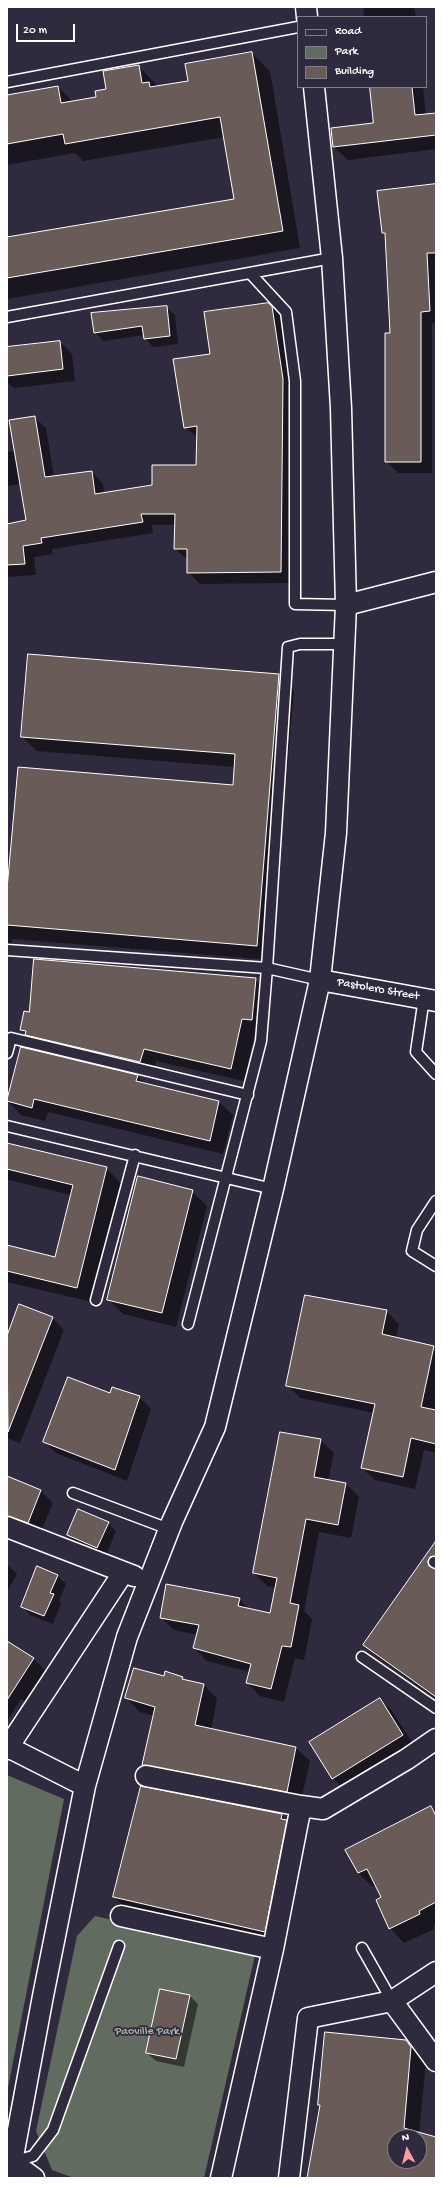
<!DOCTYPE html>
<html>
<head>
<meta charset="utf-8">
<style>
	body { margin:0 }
	#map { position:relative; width:443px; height:2185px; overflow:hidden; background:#2f2a3d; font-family:"Gochi Hand",sans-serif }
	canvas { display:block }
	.frame { position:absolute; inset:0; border:8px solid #fff; pointer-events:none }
	.legend { position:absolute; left:297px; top:16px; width:130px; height:72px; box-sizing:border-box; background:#2f2a3d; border:1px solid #827f8b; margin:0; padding:5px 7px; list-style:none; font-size:12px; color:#fff }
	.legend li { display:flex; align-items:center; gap:8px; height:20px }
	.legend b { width:20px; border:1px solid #827f8b }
	.north { position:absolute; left:387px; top:2129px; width:40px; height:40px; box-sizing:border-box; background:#2f2a3d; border:1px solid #827f8b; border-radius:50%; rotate:353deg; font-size:11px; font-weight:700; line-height:16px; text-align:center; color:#fff }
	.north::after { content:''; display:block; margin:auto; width:14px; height:18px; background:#ff9aa2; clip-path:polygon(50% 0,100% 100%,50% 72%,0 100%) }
	.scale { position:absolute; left:16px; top:24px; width:59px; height:18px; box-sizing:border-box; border:2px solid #fff; border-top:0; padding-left:5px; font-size:12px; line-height:14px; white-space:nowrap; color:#fff; -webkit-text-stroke:3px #2f2a3d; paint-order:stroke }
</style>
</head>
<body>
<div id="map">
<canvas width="443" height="2185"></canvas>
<div class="frame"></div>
<ul class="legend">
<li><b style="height:5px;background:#2f2a3d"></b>Road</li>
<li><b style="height:11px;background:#616b5f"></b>Park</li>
<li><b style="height:11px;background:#695c58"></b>Building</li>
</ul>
<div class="north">N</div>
<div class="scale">20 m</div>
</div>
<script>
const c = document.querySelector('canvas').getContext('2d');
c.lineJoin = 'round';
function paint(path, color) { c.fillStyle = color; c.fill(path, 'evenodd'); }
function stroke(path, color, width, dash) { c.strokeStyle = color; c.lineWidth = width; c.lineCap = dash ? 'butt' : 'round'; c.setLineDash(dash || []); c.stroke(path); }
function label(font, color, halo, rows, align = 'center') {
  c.font = font + ' "Gochi Hand",sans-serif'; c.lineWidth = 3.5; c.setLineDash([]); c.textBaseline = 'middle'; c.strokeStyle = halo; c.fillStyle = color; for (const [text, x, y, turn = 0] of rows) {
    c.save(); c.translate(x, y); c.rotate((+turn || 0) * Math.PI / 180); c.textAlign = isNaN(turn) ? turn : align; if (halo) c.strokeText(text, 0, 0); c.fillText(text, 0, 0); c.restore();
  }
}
const green = new Path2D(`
	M7,1775L64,1799L7,2093Z
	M95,1916L256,1951L204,2178H74L52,2170L36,2131L77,1936Z`);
const shadow = new Path2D(`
	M363,7H414L416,17H364Z
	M252,53L270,71L300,248L7,299V238L235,200L224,137L83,161L75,153L7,165V96L58,87L73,102L97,98L138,66L156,84L157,87L189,82Z
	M371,87H423L426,115L436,114V149L348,160L334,147L374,124Z
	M436,185V323H432V473H398L386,461L391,334L386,236L383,232Z
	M268,304L283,318L294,391L292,583L200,584L188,572V560L175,549V525H152L153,533L52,549L53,554L34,557L36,575L7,577V525L27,521L21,484L7,486V452L16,451L34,417L46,428L54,477L92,472L103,484L104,494L153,486L197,466L198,438L185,427L211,354Z
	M166,307L175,315L178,344L153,347L145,338L144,335L103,341L95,332Z
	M60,342L72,354L75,381L14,388L7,382V348Z
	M29,655L279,675L294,690L271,960L12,939V945L7,944V899L234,786L235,767L36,751L22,736Z
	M255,979L268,993L265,1032H255L244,1081L156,1061L153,1075L39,1047L21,1029L30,1013Z
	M137,1076L145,1084L219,1102L233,1115L223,1154L48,1112L45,1121L21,1115L8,1101Z
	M7,1144L106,1168L121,1183L92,1302L7,1282V1246L56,1258L71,1195L9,1180L7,1178Z
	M192,1191L207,1206L176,1327L123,1314L108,1299Z
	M20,1306L52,1318L64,1330L20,1443L7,1438V1338Z
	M386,1311L399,1324L396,1338L436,1349V1453L424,1450L415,1489L375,1480L362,1468L374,1413L300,1398L288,1385Z
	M111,1394L139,1397L151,1409L127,1481L56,1453L44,1441Z
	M320,1440L334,1453L328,1481L346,1484L359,1497L351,1538L319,1532L304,1611L312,1619L304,1660L295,1658L284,1702L260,1696L247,1683L250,1672L207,1661L194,1648L198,1635L174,1630L161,1617L239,1599L250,1610L271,1614L276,1588L267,1586L254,1573Z
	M7,1477L41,1491L53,1503L40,1534L7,1524Z
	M108,1523L116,1531L106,1556L76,1543L68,1534Z
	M436,1541V1699L376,1656L365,1644Z
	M7,1564L17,1574L7,1592Z
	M57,1575L66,1584L59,1601L61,1603L53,1624L30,1615L22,1606Z
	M7,1642L34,1659L45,1671L25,1702L21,1699L7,1721Z
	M182,1677L185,1681L204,1685L217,1698L211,1730L296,1748L310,1761L300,1805L157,1778L144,1765L154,1716L140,1712L126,1698Z
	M380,1699L392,1711L415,1747L345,1790L333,1778Z
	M431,1808L436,1812V1924L433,1926L434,1929L404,1943L390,1928L382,1898L376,1886L373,1887L358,1873Z
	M281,1815L296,1830L279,1946L129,1912L114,1897Z
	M190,1996L198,2004L184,2067L156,2061L147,2053Z
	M406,2041L426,2062L419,2134L436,2138V2178H308L320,2106L319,2105ZM395,2137H419V2161H395Z`);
const building = new Path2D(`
	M252,52L283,231L7,278V237L234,199L220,117L65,144L63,134L7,144V95L58,86L61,103L96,97L95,91L106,89L103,71L139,65L142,83L149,82L150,87L188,81L185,64Z
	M370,87H412L415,115L436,113V135L333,147L331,128L373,123Z
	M436,184V253H427L430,311L421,312V462H385V333H390L385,233H382L377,191Z
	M268,303L272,306L283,379L281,572L187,573V549H174L175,514H141L143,522L41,538L42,543L23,546L25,564L7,565V524L26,520L9,420L35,416L45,477L92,471L95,494L152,485V465H196L197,426L184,428L173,359L210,354L204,312Z
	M167,306L170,336L144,339L142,326L94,333L91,313Z
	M60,341L63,369L7,376V347Z
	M28,654L279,674L257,946L7,925V889L18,767L233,785L235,754L21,737Z
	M34,959L256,978L252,1020L242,1019L231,1069L144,1049L140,1062L25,1035L26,1031L20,1030L24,1011L29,1012Z
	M21,1047L138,1075L136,1081L219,1101L210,1141L34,1099L32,1108L7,1101Z
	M7,1143L107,1167L77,1288L7,1271V1245L55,1257L73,1185L7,1169Z
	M138,1176L193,1190L162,1313L107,1300Z
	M305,1295L387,1310L382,1334L434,1346L421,1407L436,1410V1444L411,1438L403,1477L361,1468L375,1404L286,1386Z
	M19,1304L53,1317L8,1432L7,1336Z
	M68,1377L110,1393L112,1387L140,1396L115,1470L43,1442Z
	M280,1432L321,1439L314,1477L346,1483L338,1525L306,1519L290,1603L299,1605L291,1647L282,1646L271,1689L246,1683L251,1664L193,1648L199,1625L160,1618L166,1584L240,1598L238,1606L270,1613L277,1578L253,1573Z
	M7,1476L41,1490L28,1523L7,1516Z
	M78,1509L109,1522L97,1548L67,1535Z
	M436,1541V1556L430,1557L428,1562L429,1566L436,1569V1697L363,1645Z
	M37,1566L58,1575L50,1593L54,1594L44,1616L21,1607Z
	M7,1641L34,1658L7,1700Z
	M134,1668L164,1676L165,1671L183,1677L182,1679L204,1684L195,1725L296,1747L287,1792L142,1765L155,1707L125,1698Z
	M380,1698L403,1735L332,1779L309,1742Z
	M141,1786L282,1814L281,1819L287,1820L265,1932L113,1897Z
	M431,1806L436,1816V1902L419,1911L420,1914L389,1929L376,1900L381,1897L367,1869L358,1873L345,1850Z
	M160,1989L190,1995L176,2059L146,2053Z
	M325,2032L406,2040L411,2047L404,2128L436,2137V2178H307L320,2105H318ZM395,2137H419V2161H395Z`);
const service = new Path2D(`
	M7,82L298,27
	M250,273L286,312L295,381V604L346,605
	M7,317L332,258
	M7,950L267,968L320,980
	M424,998L416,1052L436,1074
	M7,1053L11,1038L248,1095
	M7,1126L273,1189
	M436,1201L417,1230L412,1251L436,1266
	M96,1300L135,1155
	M188,1324L261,1041L267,968L288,647L300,644H345
	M73,1493L169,1529
	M434,1562L436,1563
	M362,1657L436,1708
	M362,1948L392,2001
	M12,2162L33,2156L53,2130L119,1946`);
const minor = new Path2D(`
	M306,7L307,17
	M346,605L436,582
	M320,980L436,1001
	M7,1527L134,1576
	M8,1747L85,1786
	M7,1749L123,1573
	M146,1776L301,1806L323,1809L407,1759L436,1739
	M121,1916L273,1949
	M392,2001L436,2061
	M7,2156L12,2162L34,2178
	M9,2178L43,1996L85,1786L127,1637L172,1522L215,1427L273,1189L320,980L336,833L346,605L341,408L332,258L314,87
	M221,2178L273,1949L301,1806
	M289,2178L308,2018L392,2001L436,1972`);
const streetNames = [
	["Pastolero Street",378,990,10]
];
const parkNames = [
	["Paoville Park",147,2032]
];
paint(green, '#616b5f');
paint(shadow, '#0007');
paint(building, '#695c58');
stroke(building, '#fff', 1);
stroke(service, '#fff', 13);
stroke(minor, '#fff', 23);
stroke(service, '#2f2a3d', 10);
stroke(minor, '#2f2a3d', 20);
label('12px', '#fff', '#2f2a3d', streetNames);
label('12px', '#b0b5af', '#2f2a3d', parkNames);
</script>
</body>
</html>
